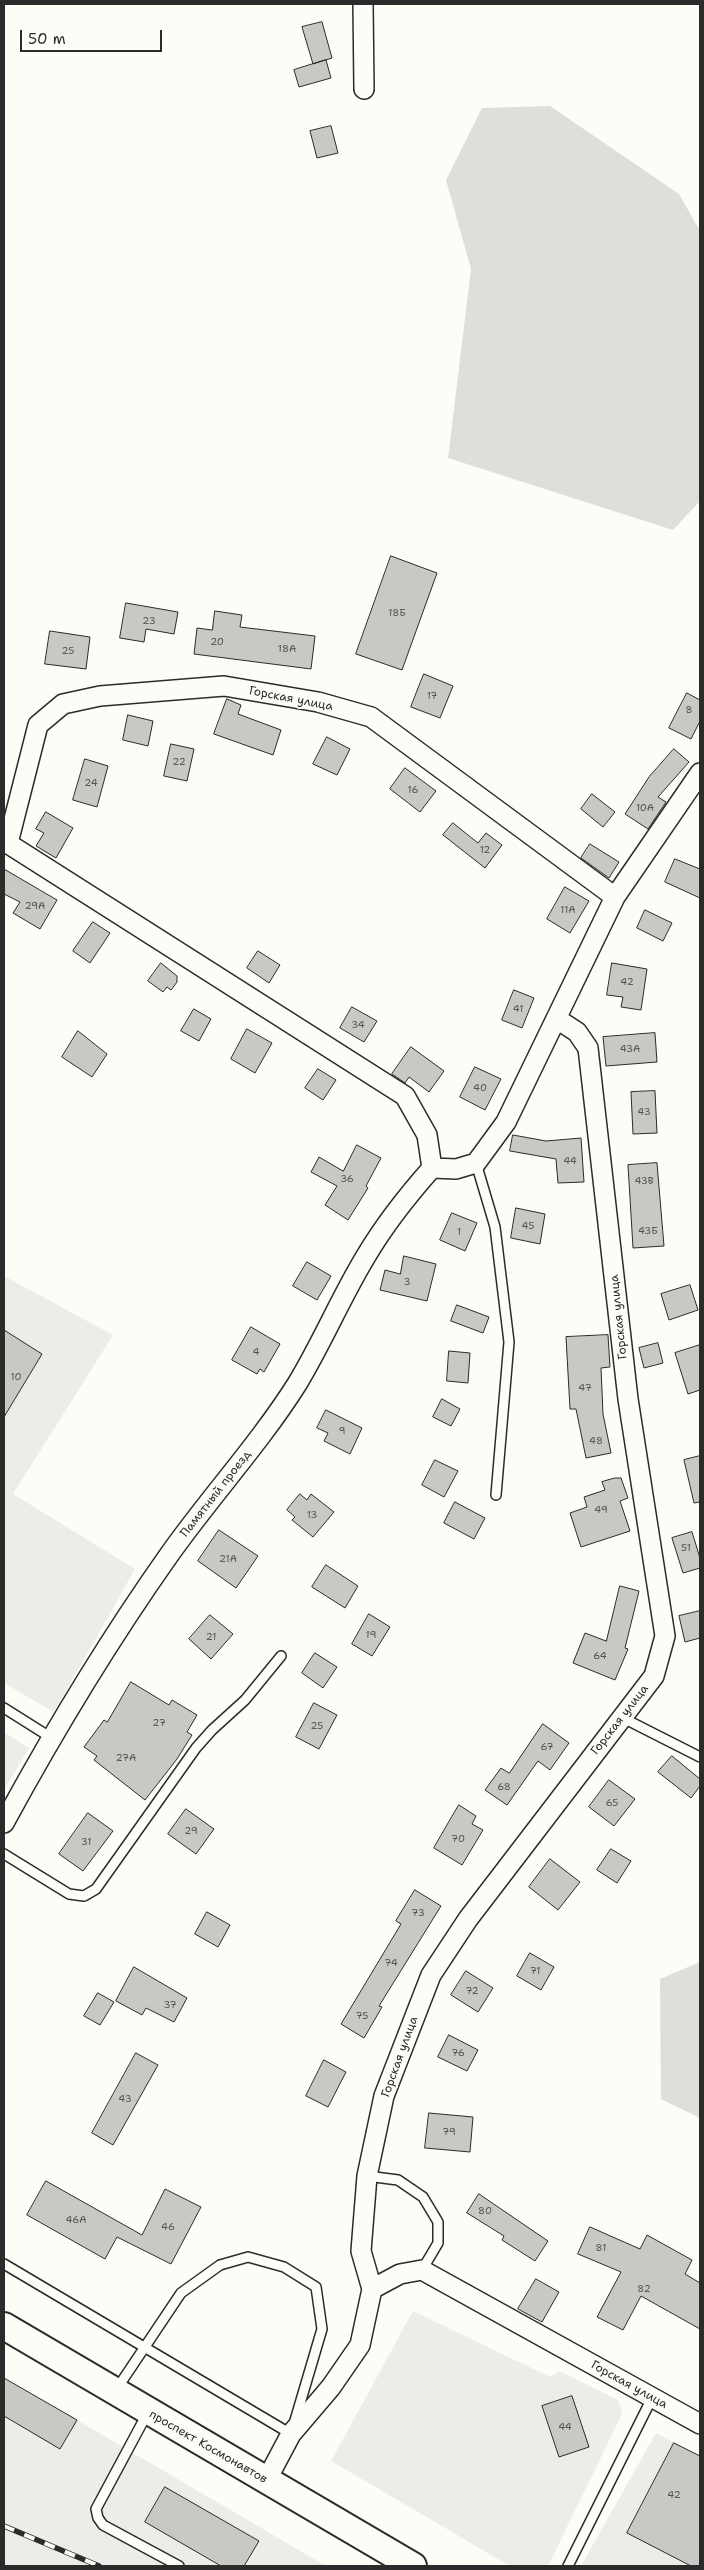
<!DOCTYPE html>
<html>
<head>
<meta charset="utf-8">
<style>
	body { margin:0 }
	#map { position:relative; width:704px; height:2570px; overflow:hidden; background:#fdfcf7; font-family:"Shantell Sans",sans-serif }
	canvas { display:block }
	.frame { position:absolute; inset:0; border:5px solid #2b2b2b; pointer-events:none }
	.scale { position:absolute; left:20px; top:30px; width:142px; height:22px; box-sizing:border-box; border:2px solid #2b2b2b; border-top:0; padding-left:6px; font-size:15px; line-height:18px; white-space:nowrap; color:#2b2b2b; -webkit-text-stroke:4px #fdfcf7; paint-order:stroke }
</style>
</head>
<body>
<div id="map">
<canvas width="704" height="2570"></canvas>
<div class="frame"></div>
<div class="scale">50 m</div>
</div>
<script>
const c = document.querySelector('canvas').getContext('2d');
c.lineJoin = 'round';
function paint(path, color) { c.fillStyle = color; c.fill(path, 'evenodd'); }
function stroke(path, color, width, dash) { c.strokeStyle = color; c.lineWidth = width; c.lineCap = dash ? 'butt' : 'round'; c.setLineDash(dash || []); c.stroke(path); }
function label(font, color, halo, rows, align = 'center') {
  c.font = font + ' "Shantell Sans",sans-serif'; c.lineWidth = 4; c.setLineDash([]); c.textBaseline = 'middle'; c.strokeStyle = halo; c.fillStyle = color; for (const [text, x, y, turn = 0] of rows) {
    c.save(); c.translate(x, y); c.rotate((+turn || 0) * Math.PI / 180); c.textAlign = isNaN(turn) ? turn : align; if (halo) c.strokeText(text, 0, 0); c.fillText(text, 0, 0); c.restore();
  }
}
const built = new Path2D(`
	M4,1276L113,1335L13,1494L135,1569L54,1712L4,1683Z
	M4,1732L29,1748L4,1790Z
	M413,2311L550,2377L559,2371L618,2400L622,2414L548,2566H510L331,2461Z
	M4,2378L77,2420L326,2566H4Z
	M656,2433L700,2456V2566H581Z`);
const green = new Path2D(`
	M550,106L679,194L700,231V501L673,530L448,458L471,269L446,180L482,108Z
	M700,1962V2118L661,2099L660,1979Z`);
const building = new Path2D(`
	M322,22L332,58L313,64L302,27Z
	M326,60L331,78L299,87L294,70Z
	M331,126L338,153L317,158L310,131Z
	M391,556L437,573L402,670L356,654Z
	M126,603L178,612L174,634L146,629L144,642L120,638Z
	M215,611L242,615L240,627L315,636L311,669L194,654L197,628L212,630Z
	M50,631L90,637L86,669L45,664Z
	M424,674L453,686L440,718L411,707Z
	M687,693L700,700V721L691,739L669,728Z
	M227,699L241,705L238,714L281,730L273,755L214,734Z
	M128,715L153,721L148,746L123,740Z
	M327,737L350,749L337,775L313,764Z
	M171,744L194,749L187,781L164,776Z
	M674,749L689,762L658,797L666,802L648,829L625,814L649,777Z
	M85,759L108,766L97,807L73,800Z
	M405,768L436,791L420,812L390,789Z
	M592,794L615,812L603,827L581,809Z
	M46,812L73,828L56,858L36,846L44,833L36,829Z
	M453,823L478,843L486,833L502,845L485,868L443,835Z
	M590,844L619,862L609,878L581,858Z
	M675,859L700,869V898L665,882Z
	M4,869L57,900L40,929L13,913L20,902L4,894Z
	M565,887L589,901L570,933L547,919Z
	M645,910L672,923L663,941L637,928Z
	M93,922L110,933L90,963L73,951Z
	M258,951L280,965L269,983L247,968Z
	M161,963L177,976V982L171,990L167,987L163,992L148,981Z
	M612,963L647,969L641,1010L621,1007L623,997L607,995Z
	M514,990L534,998L522,1028L502,1020Z
	M352,1007L377,1021L364,1042L340,1028Z
	M194,1009L211,1019L199,1041L181,1031Z
	M247,1029L272,1043L255,1073L231,1059Z
	M78,1031L107,1054L92,1077L62,1057Z
	M655,1033L657,1062L606,1066L603,1037Z
	M411,1047L444,1071L429,1092L409,1077L405,1083L392,1074Z
	M475,1067L501,1079L485,1110L460,1097Z
	M318,1069L336,1080L323,1100L305,1088Z
	M655,1091L657,1133L633,1134L631,1092Z
	M513,1135L546,1141L581,1138L584,1182L558,1183L556,1159L510,1151Z
	M357,1145L381,1158L366,1186L368,1188L348,1220L325,1205L337,1186L311,1172L319,1157L343,1171Z
	M657,1163L664,1246L633,1248L628,1165Z
	M516,1208L545,1214L540,1244L511,1238Z
	M452,1213L477,1223L465,1251L440,1240Z
	M404,1256L436,1264L427,1301L380,1290L385,1270L400,1274Z
	M307,1262L331,1276L317,1300L293,1286Z
	M690,1285L698,1310L669,1320L661,1294Z
	M457,1305L489,1317L483,1333L451,1321Z
	M251,1327L280,1344L264,1372L260,1369L257,1374L232,1360Z
	M4,1330L42,1354L4,1417Z
	M608,1335L610,1367L601,1368L603,1414L611,1453L586,1458L576,1409H570L566,1337Z
	M658,1343L663,1363L644,1368L639,1348Z
	M700,1345V1390L688,1394L675,1353Z
	M449,1351L470,1353L468,1383L447,1381Z
	M442,1399L460,1409L451,1426L433,1417Z
	M326,1410L362,1428L350,1454L324,1441L328,1433L317,1428Z
	M700,1456V1502L694,1503L684,1460Z
	M435,1460L458,1471L444,1497L422,1485Z
	M615,1478H621L628,1498L620,1501L630,1531L581,1547L570,1513L587,1507L584,1497L605,1490L602,1482Z
	M300,1494L307,1500L311,1494L334,1512L313,1537L292,1520L295,1517L287,1510Z
	M455,1502L485,1518L474,1539L444,1523Z
	M219,1530L258,1556L236,1588L198,1561Z
	M692,1532L700,1558V1568L683,1573L672,1538Z
	M326,1565L358,1586L345,1608L312,1587Z
	M620,1586L639,1591L625,1648L628,1649L615,1680L573,1663L585,1633L606,1641Z
	M700,1611V1638L685,1642L679,1616Z
	M369,1614L390,1627L372,1656L352,1644Z
	M210,1615L233,1634L211,1659L189,1639Z
	M315,1653L337,1667L323,1688L302,1673Z
	M131,1682L169,1705L172,1700L197,1715L187,1732L192,1735L177,1759L145,1800L94,1760L97,1756L84,1747L104,1720L107,1722Z
	M314,1703L337,1715L319,1749L296,1737Z
	M543,1724L569,1743L550,1770L538,1761L507,1805L485,1790L501,1768L509,1773Z
	M672,1756L700,1779V1786L691,1798L658,1772Z
	M609,1780L635,1799L614,1826L589,1807Z
	M459,1805L476,1816L472,1824L483,1830L462,1865L434,1848Z
	M186,1809L214,1829L196,1854L168,1834Z
	M88,1813L113,1831L83,1871L59,1854Z
	M611,1849L631,1861L617,1883L597,1870Z
	M550,1859L580,1882L558,1910L529,1887Z
	M415,1890L441,1906L379,2006L382,2007L364,2038L341,2024L401,1924L396,1921Z
	M207,1912L230,1925L218,1947L195,1934Z
	M530,1953L554,1967L541,1990L517,1976Z
	M134,1967L187,1998L174,2022L146,2008L142,2015L116,2001Z
	M466,1971L493,1988L478,2012L451,1995Z
	M98,1993L114,2002L100,2025L84,2016Z
	M449,2035L478,2050L467,2071L438,2057Z
	M136,2053L158,2065L113,2145L92,2133Z
	M324,2060L346,2072L328,2107L306,2096Z
	M429,2113L473,2117L470,2152L425,2148Z
	M46,2181L142,2235L165,2189L201,2207L171,2264L117,2237L105,2259L27,2215Z
	M479,2194L548,2241L535,2261L502,2240L504,2236L467,2213Z
	M590,2227L640,2249L647,2235L692,2260L685,2274L700,2283V2329L641,2296L623,2330L597,2317L621,2272L578,2254Z
	M536,2279L559,2292L542,2322L518,2309Z
	M4,2378L77,2420L60,2449L4,2416Z
	M572,2396L589,2447L559,2457L542,2406Z
	M674,2443L700,2456V2566H691L627,2533Z
	M165,2487L259,2541L244,2566H221L145,2522Z`);
const lane = new Path2D(`
	M476,1163L495,1227L509,1342L496,1495
	M4,1708L50,1737
	M623,1718L700,1757
	M4,1854L69,1894L84,1896L96,1889L196,1748L212,1730L245,1700L281,1656
	M367,2176L398,2180L423,2197L438,2222V2243L422,2270
	M4,2264L291,2434L322,2329L316,2287L284,2267L248,2257L220,2265L181,2293L116,2390
	M148,2412L96,2509L98,2518L103,2525L179,2566
	M568,2566L652,2398`);
const street = new Path2D(`
	M363,4L364,89
	M4,841L405,1096L427,1135L432,1168
	M8,843L38,725L63,704L100,696L224,686L318,702L371,717L615,897
	M432,1168L456,1169L476,1163L506,1122L615,897L700,773
	M4,1823C54,1731 109,1640 169,1555C210,1497 259,1444 297,1384C322,1343 341,1297 366,1256C385,1224 408,1195 432,1168
	M372,2289L400,2274L422,2270L700,2424
	M266,2481L291,2434L331,2387L360,2345L372,2289L361,2251L367,2176L384,2096L431,1975L468,1919L654,1676L665,1636L628,1399L588,1048L577,1032L557,1019`);
const secondary = new Path2D(`
	M4,2326L413,2566`);
const rail = new Path2D(`
	M4,2526L99,2566`);
const numberNames = [
	["18Б",397,613],
	["23",149,621],
	["20",217,642],
	["18А",287,649],
	["25",68,651],
	["17",432,696],
	["8",689,710],
	["22",179,762],
	["24",91,783],
	["16",413,790],
	["10А",645,808],
	["12",485,850],
	["29А",35,906],
	["11А",568,910],
	["42",627,982],
	["41",518,1009],
	["34",358,1025],
	["43А",630,1049],
	["40",480,1088],
	["43",644,1112],
	["44",570,1161],
	["36",347,1179],
	["43В",644,1181],
	["45",528,1226],
	["43Б",648,1231],
	["1",459,1232],
	["3",407,1282],
	["4",256,1352],
	["10",16,1377],
	["47",585,1388],
	["9",342,1431],
	["48",596,1441],
	["49",601,1510],
	["13",312,1515],
	["51",686,1548],
	["21А",228,1559],
	["19",371,1635],
	["21",211,1637],
	["64",600,1656],
	["27",159,1723],
	["25",317,1726],
	["67",547,1747],
	["27А",126,1758],
	["68",504,1787],
	["65",612,1803],
	["29",191,1831],
	["70",458,1839],
	["31",86,1842],
	["73",418,1913],
	["74",391,1963],
	["71",535,1971],
	["72",472,1991],
	["37",170,2005],
	["75",362,2016],
	["76",458,2053],
	["43",125,2099],
	["79",449,2132],
	["80",485,2211],
	["46А",76,2220],
	["46",168,2227],
	["81",601,2248],
	["82",644,2289],
	["44",565,2427],
	["42",674,2495]
];
const streetNames = [
	["Горская улица",291,699,11],
	["Горская улица",619,1317,-96],
	["Памятный проезд",216,1494,-52],
	["Горская улица",620,1720,-52],
	["Горская улица",400,2057,-70],
	["Горская улица",629,2385,29],
	["проспект Космонавтов",208,2447,30]
];
paint(built, '#edece8');
paint(green, '#dfdeda');
paint(building, '#c9c8c4');
stroke(building, '#2b2b2b', 1);
stroke(lane, '#2b2b2b', 12);
stroke(street, '#2b2b2b', 22);
stroke(secondary, '#2b2b2b', 30);
stroke(lane, '#fdfcf7', 9);
stroke(street, '#fdfcf7', 19);
stroke(secondary, '#fdfcf7', 26);
stroke(rail, '#2b2b2b', 5.5);
stroke(rail, '#fdfcf7', 4, [11]);
label('10px', '#525251', null, numberNames);
label('12px', '#2b2b2b', '#fdfcf7', streetNames);
</script>
</body>
</html>
